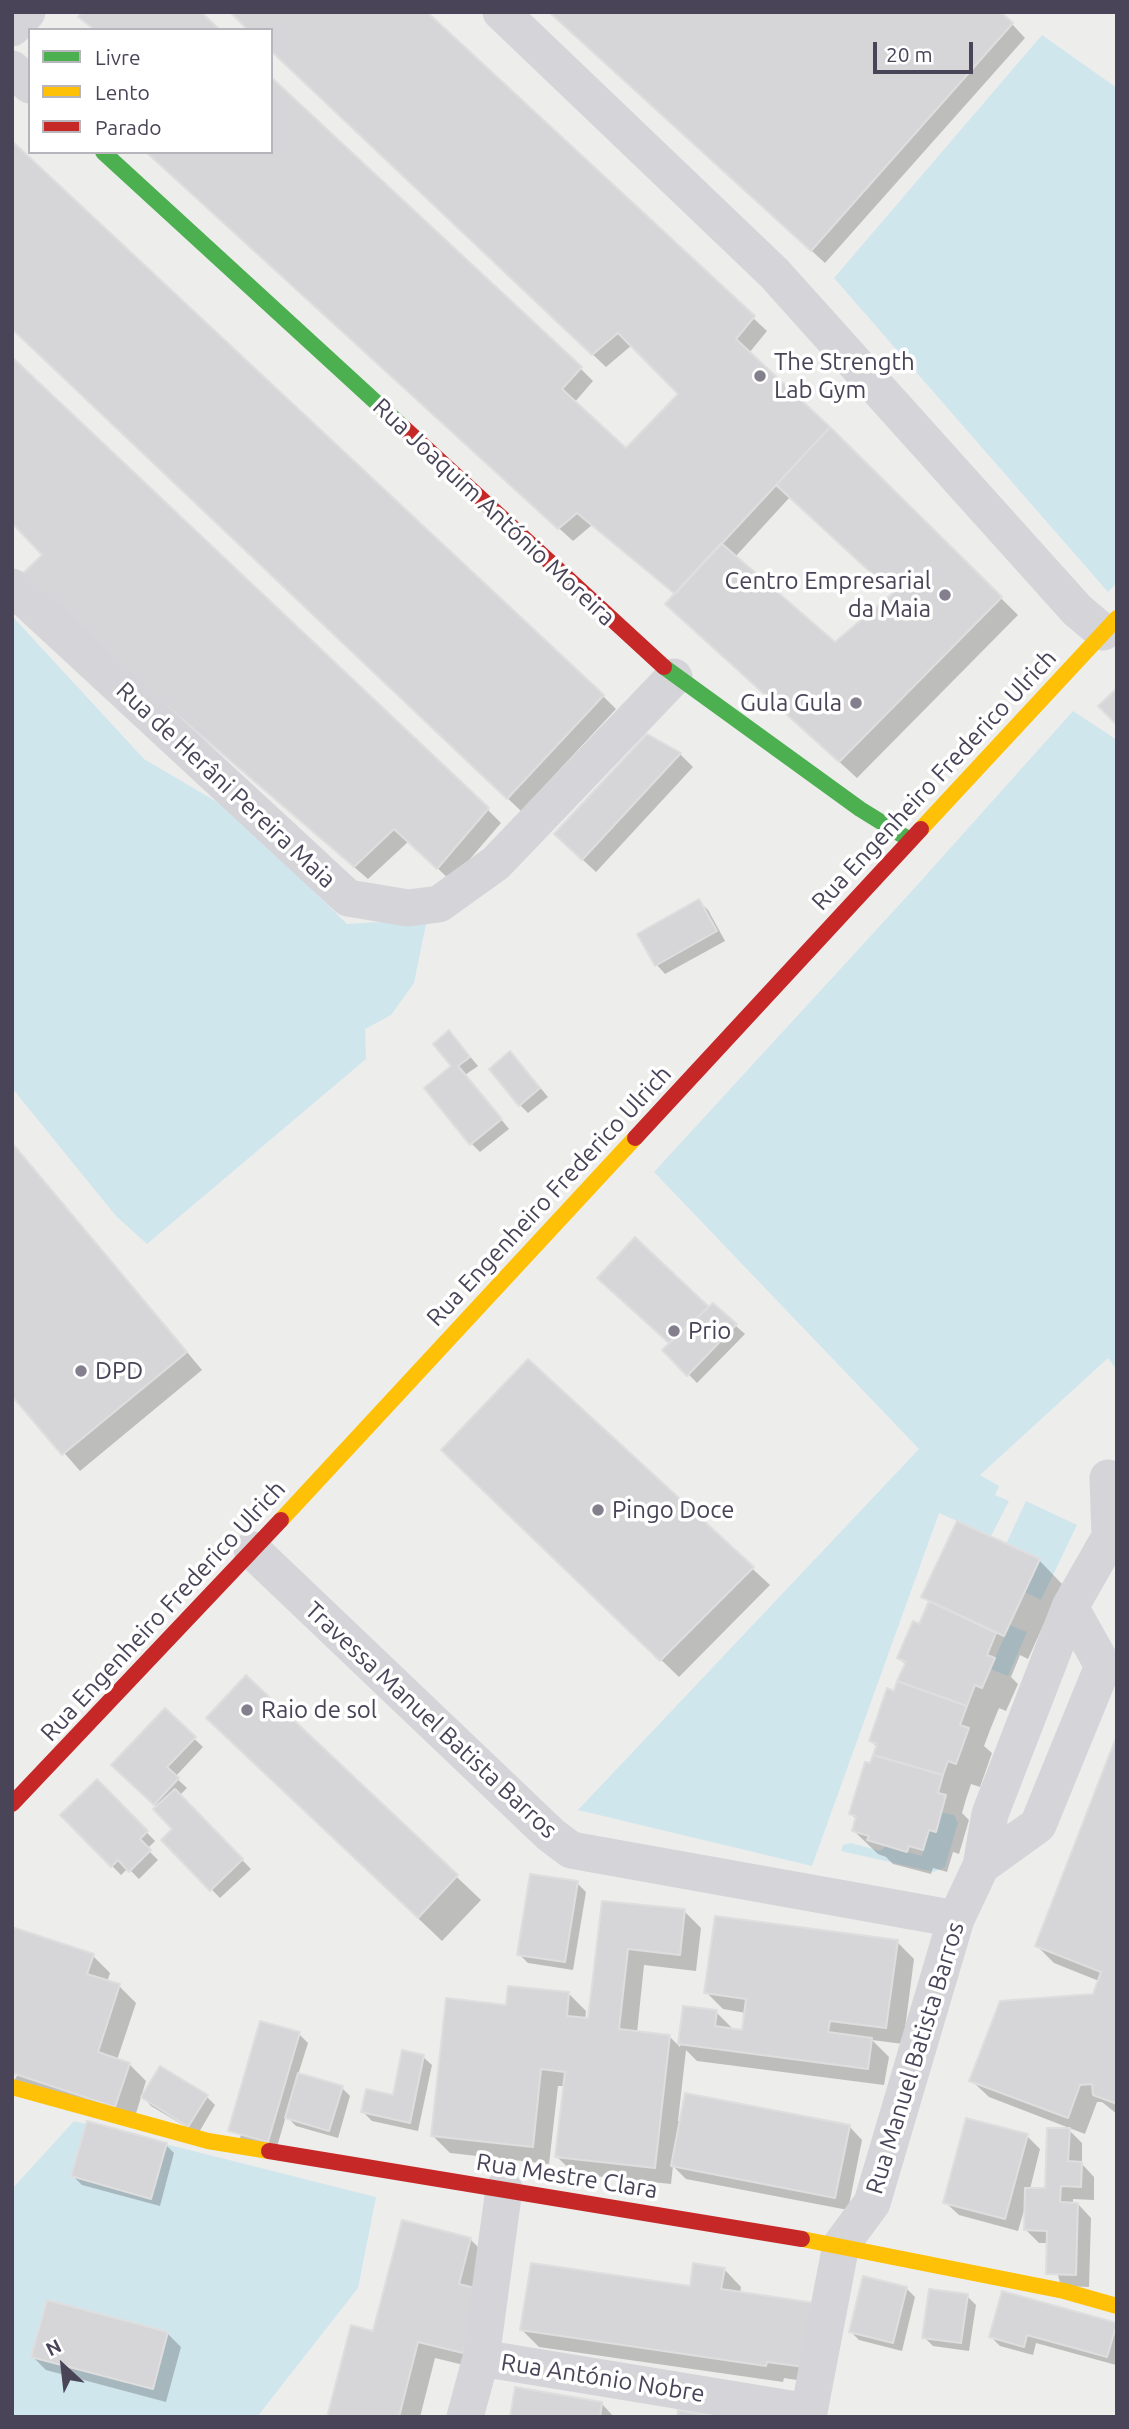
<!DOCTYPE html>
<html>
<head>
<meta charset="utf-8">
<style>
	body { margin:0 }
	#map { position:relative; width:1129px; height:2429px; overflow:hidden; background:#ededec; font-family:Ubuntu,sans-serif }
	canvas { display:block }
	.frame { position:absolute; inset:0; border:14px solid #4a4458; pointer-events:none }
	.legend { position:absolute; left:28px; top:28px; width:245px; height:126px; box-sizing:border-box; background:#fff; border:2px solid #b7b4bc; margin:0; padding:9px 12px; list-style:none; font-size:21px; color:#4a4458 }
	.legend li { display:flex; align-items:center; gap:14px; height:35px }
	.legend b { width:35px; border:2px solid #b7b4bc }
	.north { position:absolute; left:28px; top:2331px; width:70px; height:70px; -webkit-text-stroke:5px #fff; paint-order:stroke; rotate:333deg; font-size:19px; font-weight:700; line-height:28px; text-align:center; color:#4a4458 }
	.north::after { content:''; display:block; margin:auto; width:24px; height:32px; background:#4a4458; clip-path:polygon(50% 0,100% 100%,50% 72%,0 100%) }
	.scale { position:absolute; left:873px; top:42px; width:100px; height:32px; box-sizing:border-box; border:4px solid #4a4458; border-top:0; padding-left:9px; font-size:21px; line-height:24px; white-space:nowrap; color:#4a4458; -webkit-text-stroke:5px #fff; paint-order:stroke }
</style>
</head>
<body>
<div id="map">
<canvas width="1129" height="2429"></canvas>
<div class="frame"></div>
<ul class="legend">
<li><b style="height:9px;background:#4caf50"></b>Livre</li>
<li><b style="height:9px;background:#ffc107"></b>Lento</li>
<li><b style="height:9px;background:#c62828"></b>Parado</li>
</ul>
<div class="north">N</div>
<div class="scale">20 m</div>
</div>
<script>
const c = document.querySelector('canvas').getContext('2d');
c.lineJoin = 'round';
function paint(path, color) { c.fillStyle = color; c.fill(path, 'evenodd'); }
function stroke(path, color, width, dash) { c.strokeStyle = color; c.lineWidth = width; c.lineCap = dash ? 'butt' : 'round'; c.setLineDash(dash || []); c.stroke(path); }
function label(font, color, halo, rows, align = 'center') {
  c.font = font + ' Ubuntu,sans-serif'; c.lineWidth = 7; c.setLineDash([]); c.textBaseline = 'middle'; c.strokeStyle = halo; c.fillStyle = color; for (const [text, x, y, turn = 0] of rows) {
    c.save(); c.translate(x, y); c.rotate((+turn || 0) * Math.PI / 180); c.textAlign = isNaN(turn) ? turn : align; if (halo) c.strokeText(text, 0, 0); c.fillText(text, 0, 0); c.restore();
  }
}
const green = new Path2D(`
	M1042,35L1117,88V583L1108,592L834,278Z
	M12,616L144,759L234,812L347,924L427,919L414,983L391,1015L365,1029L366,1059L147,1244L116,1216L12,1088Z
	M1073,711L1117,740V1370L1108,1358L980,1475L999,1486L995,1495L1009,1501L991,1536L939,1513L812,1866L578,1810L919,1449L654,1172L911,892Z
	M1026,1501L1077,1525L1041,1600L1025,1592L1040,1559L1006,1544Z
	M1010,1625L1027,1632L1008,1676L990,1669Z
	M935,1811L954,1815L958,1823L945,1867L934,1872L841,1851L843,1845L851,1843L880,1851L886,1846L922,1856Z
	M74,2121L376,2197L358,2288L257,2417H12V2189Z`);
const shadow = new Path2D(`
	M425,12L767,331L749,353L829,428L1018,615L857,778L685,621L676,595L592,525L573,541L147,152L580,368L593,381L574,403L627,451L681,394L632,345L606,367L271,50ZM790,497L895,593L835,644L735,557Z
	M550,12L1012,24L1025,38L825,263Z
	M12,328L603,696L616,709L521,811Z
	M44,555L488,810L501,823L451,881L409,841L368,879L34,591Z
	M647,736L680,754L693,767L596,872L569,847Z
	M699,901L708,910L725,941L665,974L657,965Z
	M457,1041L478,1066L465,1075L509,1129L480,1152L471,1143L454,1067Z
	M519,1062L548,1097L528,1113L520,1105Z
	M12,1142L202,1370L80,1471L12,1393Z
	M600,1278L709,1309L713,1306L745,1334L697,1383L665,1350L672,1344Z
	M528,1362L770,1585L679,1677L461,1467Z
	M1039,1560L1062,1584L1028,1659L1020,1655L1011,1677L1018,1684L1006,1711L999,1708L990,1730L984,1746L992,1753L980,1787L971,1784L966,1799L962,1813L969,1820L959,1854L953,1852L947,1872L933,1868L931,1874L893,1864L886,1857L878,1854L854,1831L857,1820L851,1814L878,1748L871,1741L906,1665L899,1658L920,1626L930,1603L923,1597Z
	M246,1677L481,1900L442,1941L232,1741Z
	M165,1711L203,1747L175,1777L187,1788L179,1796L251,1869L220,1898L163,1840L175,1829L158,1807L113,1765Z
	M1117,1740V2114L1102,2102H1097L1085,2134L989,2097L971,2080L1094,1995L1099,1981L1054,1963L1037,1946Z
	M97,1782L155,1841L147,1849L158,1860L139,1879L128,1868L121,1875L62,1815Z
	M577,1883L586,1892L573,1970L528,1963L519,1954Z
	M603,1903L684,1911L701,1928L696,1971L644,1965L637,2033L669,2036L680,2047L685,2008L716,2012L733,2029L743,2032L746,2013L723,2009L706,1992L897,1942L914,1959L903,2044L872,2040L889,2057L884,2085L697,2061L686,2050L678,2121L849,2126L862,2140L848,2210L686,2179L673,2166L671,2184L575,2174L557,2157L565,2086H558L549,2164L450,2153L432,2135L508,2007L569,1994L586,2011L585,2020H590Z
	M93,1956L110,1973L107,1982L119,1986L136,2003L117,2060L129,2064L146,2081L133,2123L12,2084Z
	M299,2034L308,2043L298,2075L342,2088L350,2096L338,2138L296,2126L286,2116L276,2150L239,2139Z
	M423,2057L432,2065L418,2131L372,2121L363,2112L394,2097Z
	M143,2097H207L215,2105L198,2134L151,2106Z
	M1069,2130L1082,2143V2164L1094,2177V2200L1073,2199V2204H1078L1091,2218L1089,2287L1061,2286L1049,2243H1039L1026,2230L1025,2207L1018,2231L959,2215L945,2202L1027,2136L1040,2149L1030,2189L1046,2190Z
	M166,2145L174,2153L160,2206L82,2185L73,2176Z
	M470,2239L488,2257L480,2369L435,2358L420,2417H329L374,2333Z
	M724,2269L741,2287L740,2294L822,2384L784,2378L783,2382L539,2347L522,2330L692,2288Z
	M906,2288L915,2297L902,2351L859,2340L851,2332Z
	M967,2296L976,2305L969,2351L933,2346L924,2337Z
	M1116,2325V2365L1036,2343L1033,2355L1000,2346L991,2337Z
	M168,2334L181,2347L166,2402L46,2370L33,2357Z
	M602,2404L614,2417H512Z`);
const building = new Path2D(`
	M82,12H201L220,30H95L78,17Z
	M230,12H427L755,316L736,339L830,427L675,594L577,513L558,529L146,152H271V77L582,367L562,389L626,448L678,394L618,333L592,355L271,51V30H248Z
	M549,12H1001L1013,23L811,251Z
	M12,141L604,695L507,799L12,329Z
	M12,357L489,808L437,869L394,829L354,867L18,578L42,555L12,523Z
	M830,427L1002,597L839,762L665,604L721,543L835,642L893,593L776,485Z
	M1117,688V725L1098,706Z
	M647,734L681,753L582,860L554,834Z
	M699,899L717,931L655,966L637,934Z
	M449,1030L470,1057L458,1066L502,1119L470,1145L424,1088L451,1066L433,1044Z
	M510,1051L540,1088L519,1106L489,1069Z
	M12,1143L187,1352L62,1455L12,1396Z
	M635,1237L709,1307L669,1343L597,1278Z
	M713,1303L737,1324L687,1376L662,1350Z
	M528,1359L754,1567L660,1661L441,1450Z
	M957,1521L1040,1559L1004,1636L921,1597Z
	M929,1601L996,1633L987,1655L995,1658L982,1688L975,1685L967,1706L897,1681L906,1662L897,1658L913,1621L919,1624Z
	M246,1675L458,1875L418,1918L206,1718Z
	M897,1681L967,1706L960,1725L969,1728L956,1764L948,1761L943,1775L873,1755L877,1744L869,1741L887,1688L894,1691Z
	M165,1708L196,1737L167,1767L179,1778L154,1805L111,1765Z
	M1117,1735V2104L1093,2095L1092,2084L1080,2085L1068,2118L969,2081L1000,2001L1093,1994L1101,1972L1035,1946Z
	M873,1755L943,1775L938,1793L946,1795L936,1832L929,1830L923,1850L909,1846L907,1852L867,1840L869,1836L852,1831L856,1816L849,1814L865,1762L870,1763Z
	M97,1779L148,1831L140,1839L151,1850L129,1872L118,1860L111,1867L60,1815Z
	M175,1789L243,1859L210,1891L161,1840L172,1829L153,1809Z
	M530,1874L578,1881L565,1962L517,1955Z
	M602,1901L685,1909L680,1955L628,1949L619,2029L670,2035L655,2168L555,2157L565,2072L541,2069L533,2147L431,2136L446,1998L506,2005L508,1986L569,1992L567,2016L588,2018Z
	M715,1916L898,1940L886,2028L830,2021L828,2032L872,2038L868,2069L678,2044L683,2006L717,2010L715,2026L742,2030L746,1999L704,1993Z
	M12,1927L94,1954L87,1974L120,1984L98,2052L130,2063L115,2107L12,2073Z
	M260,2021L300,2032L268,2142L228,2131Z
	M402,2050L424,2055L410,2123L361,2112L366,2089L393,2095Z
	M160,2066L208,2095L188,2127L141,2097Z
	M298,2073L343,2086L329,2131L285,2118Z
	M685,2093L850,2125L835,2198L671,2166Z
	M966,2118L1028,2134L1005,2219L943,2203Z
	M87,2121L167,2143L151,2199L71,2176Z
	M1047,2128H1070L1068,2161L1082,2162L1081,2187L1061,2186L1060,2202L1078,2203L1076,2275L1046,2274L1047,2231L1024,2230L1025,2188H1045Z
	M402,2220L471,2238L459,2284L479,2289L463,2353L418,2342L399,2417H327L351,2325L373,2331Z
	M531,2263L690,2286L693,2263L725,2268L721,2289L815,2303L805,2367L767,2362L766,2366L520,2330Z
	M863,2276L907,2287L893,2343L849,2332Z
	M929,2289L968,2294L961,2343L922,2338Z
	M1002,2291L1117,2323L1107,2357L1027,2335L1024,2347L989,2337Z
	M47,2300L168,2332L153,2389L31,2357Z
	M515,2387L602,2402L600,2417H510Z
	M678,2410L716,2417H677Z`);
const street = new Path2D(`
	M501,12L774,273L1077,610L1103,632
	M12,28L27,12
	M12,69L30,85
	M12,587L348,898L408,908L439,904L496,863L674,677
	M252,1550L551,1835L571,1850L956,1919
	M981,1866L1038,1825L1103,1666L1070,1607
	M481,2358L809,2412
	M465,2417L481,2358L504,2189
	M808,2417L841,2245L872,2203L956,1919L981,1866L990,1814L1070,1607L1110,1537L1108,1478`);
const fast = new Path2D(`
	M103,152L404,428
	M664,667L860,809L910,840`);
const slow = new Path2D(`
	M921,829L1117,618
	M281,1520L635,1138
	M12,2087L208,2141L269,2151
	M802,2239L1064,2291L1117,2306`);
const jam = new Path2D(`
	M404,428L664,667
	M635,1138L921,829
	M12,1804L281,1520
	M269,2151L802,2239`);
const markers = [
	[760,376,7,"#837f8c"],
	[945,595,7,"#837f8c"],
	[856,703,7,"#837f8c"],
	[674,1331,7,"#837f8c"],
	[81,1371,7,"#837f8c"],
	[598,1510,7,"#837f8c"],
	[247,1710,7,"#837f8c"]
];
const poiNames = [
	["The Strength",774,362],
	["Lab Gym",774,390],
	["Centro Empresarial",931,581,"right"],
	["da Maia",931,609,"right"],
	["Gula Gula",842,703,"right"],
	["Prio",688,1331],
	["DPD",95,1371],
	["Pingo Doce",612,1510],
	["Raio de sol",261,1710]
];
const streetNames = [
	["Rua Joaquim António Moreira",494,512,43],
	["Rua Engenheiro Frederico Ulrich",934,780,-47],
	["Rua de Herâni Pereira Maia",226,785,43],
	["Rua Engenheiro Frederico Ulrich",549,1196,-47],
	["Rua Engenheiro Frederico Ulrich",163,1611,-47],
	["Travessa Manuel Batista Barros",431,1720,43],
	["Rua Manuel Batista Barros",915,2058,-73],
	["Rua Mestre Clara",567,2176,9],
	["Rua António Nobre",603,2378,9]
];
paint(green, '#d0e6ed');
paint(shadow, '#0003');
paint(building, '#d6d5d8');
stroke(building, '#dfdedf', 2);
stroke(street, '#d5d4d9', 37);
stroke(fast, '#4caf50', 16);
stroke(slow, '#ffc107', 16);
stroke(jam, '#c62828', 16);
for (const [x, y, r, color] of markers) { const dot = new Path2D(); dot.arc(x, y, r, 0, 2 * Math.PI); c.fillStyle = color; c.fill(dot); stroke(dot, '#fff', 2.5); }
label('24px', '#4a4458', '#fff', poiNames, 'left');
label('24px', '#4a4458', '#fff', streetNames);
</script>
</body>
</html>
